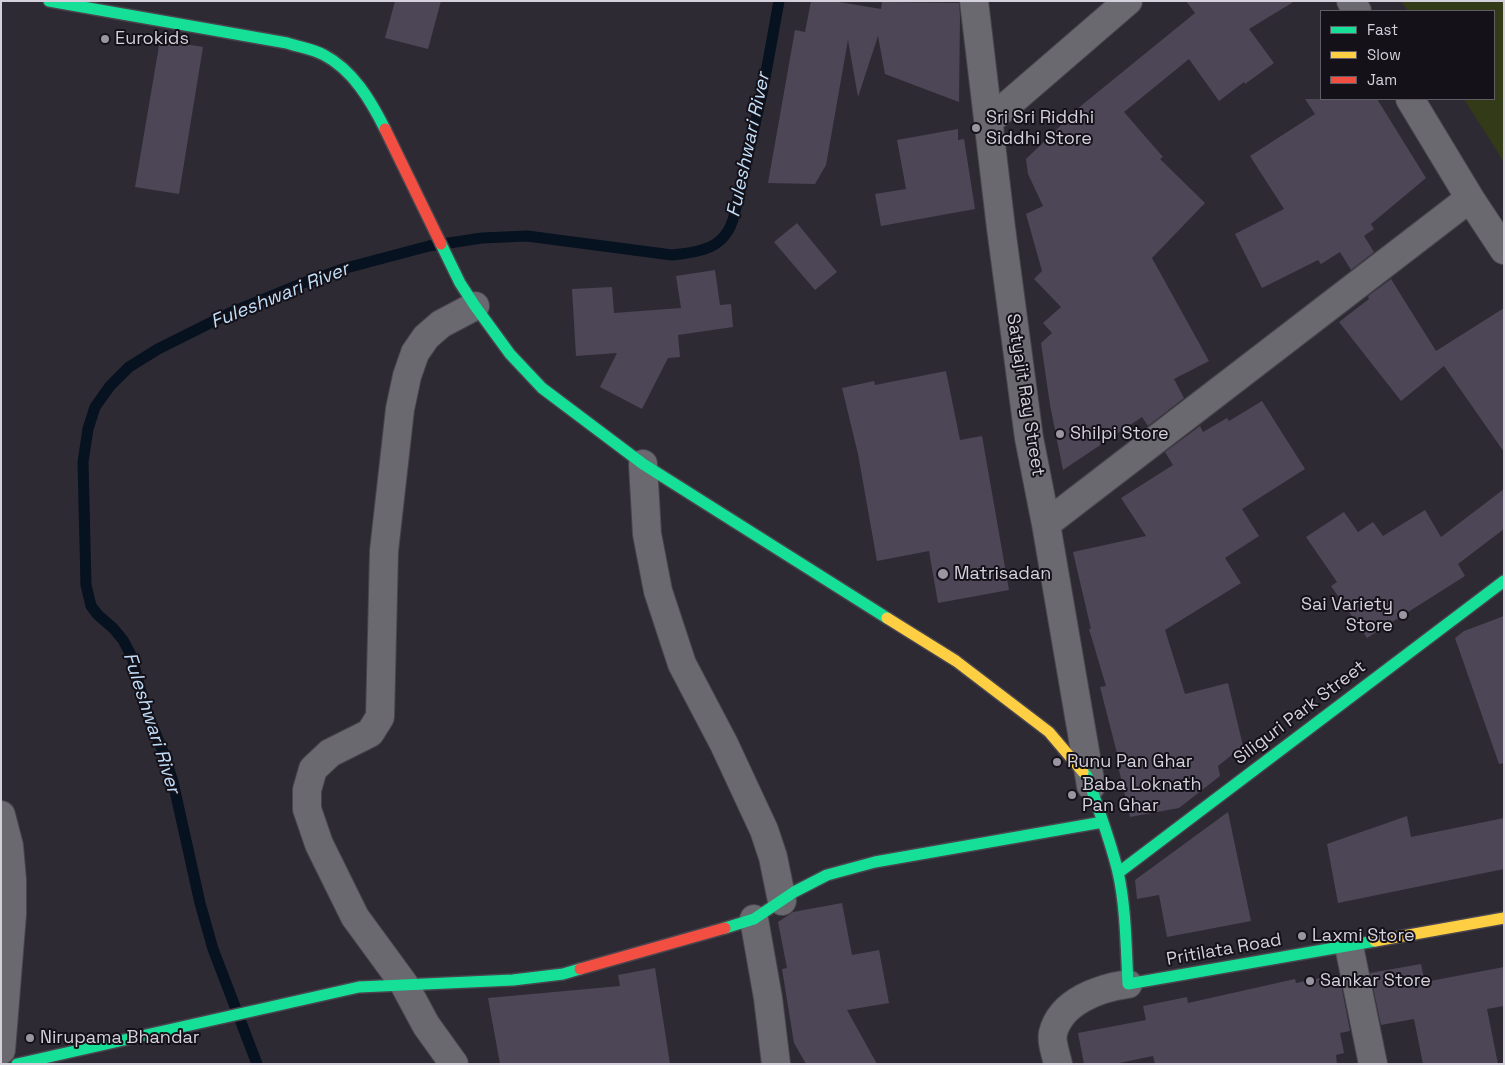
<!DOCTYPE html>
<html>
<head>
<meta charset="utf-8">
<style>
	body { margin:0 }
	#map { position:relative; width:1505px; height:1065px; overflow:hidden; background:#2e2a34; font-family:"Space Grotesk",sans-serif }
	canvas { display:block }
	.frame { position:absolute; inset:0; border:2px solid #d4d0dc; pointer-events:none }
	.legend { position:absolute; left:1320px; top:10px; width:175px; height:90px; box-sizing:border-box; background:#141119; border:1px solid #615d67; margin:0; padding:6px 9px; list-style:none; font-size:15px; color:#d4d0dc }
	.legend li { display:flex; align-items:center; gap:10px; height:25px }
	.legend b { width:25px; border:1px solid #615d67 }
</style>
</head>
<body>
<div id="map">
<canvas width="1505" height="1065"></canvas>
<div class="frame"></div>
<ul class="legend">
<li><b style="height:6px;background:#16e098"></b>Fast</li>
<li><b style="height:6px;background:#ffcf43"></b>Slow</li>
<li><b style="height:6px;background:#f24e42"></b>Jam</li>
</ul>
</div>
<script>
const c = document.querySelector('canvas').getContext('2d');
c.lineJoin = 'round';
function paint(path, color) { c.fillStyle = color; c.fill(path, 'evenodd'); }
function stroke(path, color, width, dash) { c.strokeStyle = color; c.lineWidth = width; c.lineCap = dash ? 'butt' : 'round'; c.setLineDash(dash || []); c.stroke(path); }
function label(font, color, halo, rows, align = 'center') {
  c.font = font + ' "Space Grotesk",sans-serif'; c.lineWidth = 4; c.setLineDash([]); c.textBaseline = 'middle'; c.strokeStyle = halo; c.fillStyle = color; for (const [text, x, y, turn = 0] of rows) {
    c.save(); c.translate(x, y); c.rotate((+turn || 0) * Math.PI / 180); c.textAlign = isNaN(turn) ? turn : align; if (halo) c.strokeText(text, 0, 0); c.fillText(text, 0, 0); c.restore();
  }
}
const green = new Path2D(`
	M1401,1H1504V162L1464,99H1494V11H1408Z`);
const stream = new Path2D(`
	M257,1064L213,949L200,903L173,782L164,754L145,708L132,657L123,640L113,628L98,615L91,606L86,585L83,462L88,429L95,407L110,386L129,367L158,349L232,312L303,283L346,268L429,246L482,238L527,236L672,255C702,252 726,248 734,216L763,89L779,1`);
const building = new Path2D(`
	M395,1H441L428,49L385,38Z
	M811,1H833L881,9L882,2L959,3L960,16L959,102L885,74L878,36L858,97L848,40L826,165L815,184L768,183L795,30L805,32Z
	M1186,1H1295L1249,29L1274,63L1245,84L1244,82L1219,101L1189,59L1124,112L1163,157L1160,159L1205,203L1152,258L1209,361L1174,379L1184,398L1148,426L1142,417L1063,470L1050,405L1041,343L1052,333L1043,323L1061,307L1034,279L1042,271L1026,214L1043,206L1028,174L1026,159L1082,105L1195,13Z
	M160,40L203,47L179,194L135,187Z
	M1305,99H1377L1426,178L1371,224L1374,229L1364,236L1374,252L1351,270L1340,252L1321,264L1318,260L1262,288L1235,234L1284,209L1250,156L1315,114Z
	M958,129V140L964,139L975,209L881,226L875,194L906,189L897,140Z
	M797,223L837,272L815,290L774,242Z
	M715,270L720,305L731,304L733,327L678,335L680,357L668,358L642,409L600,387L617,353L576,356L572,289L612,287L614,313L681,308L676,276Z
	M1391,279L1436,351L1504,308V452L1444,366L1401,401L1339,322L1369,299L1368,296Z
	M946,371L960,440L982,436L1009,590L938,603L929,551L877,561L858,454L842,388L874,381L875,385Z
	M1262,401L1305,469L1242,509L1259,536L1225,558L1241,583L1165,630L1185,694L1228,683L1243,746L1218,766L1220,776L1179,808L1130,817L1116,757H1118L1100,687L1106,686L1089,629H1091L1073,552L1146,536L1121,498L1173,465L1165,452L1200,426L1203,432L1227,418L1229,421Z
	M1504,489V529L1458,564L1465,576L1367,638L1331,586L1337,582L1306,537L1344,512L1358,532L1373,522L1383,536L1425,510L1441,537Z
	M1504,616V763L1499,764L1455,638L1464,631Z
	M1228,812L1251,921L1167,937L1159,895L1137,899L1135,880Z
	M1407,816L1411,837L1504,818V869L1338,903L1327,844Z
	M842,903L852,955L879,950L889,1003L847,1010L877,1064H806L794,1043L782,969L787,968L778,922L793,912Z
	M1421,964L1425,982L1504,967V1006L1487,1009L1498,1064H1423L1414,1019L1381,1025L1370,973Z
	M655,968L670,1064H500L488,998L620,986L618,975Z
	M1330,976L1331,980L1340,979L1350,1031L1340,1033L1344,1053L1336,1055L1337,1064H1155L1153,1056L1114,1064H1084L1078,1033L1146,1020L1143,1006L1187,997L1188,1003L1295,979L1296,983Z`);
const street = new Path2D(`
	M974,1L1001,228L1029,438L1046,524L1091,786
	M1351,1L1357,11
	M1410,99L1471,200L1504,250
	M989,121L1128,1
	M643,464L647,534L658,591L682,664L724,744L764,830L773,857L782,901
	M1046,524L1461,205L1471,200
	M1,815L9,846L12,880V914L1,1050
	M754,919L768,998L776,1064
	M1349,946L1373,1064
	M454,1064L426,1025L404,984L355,917L319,844L307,809V790L313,769L330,753L370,733L380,717L384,551L400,409L407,376L415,353L426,337L441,324L475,306
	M1058,1064C1056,1055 1051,1041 1053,1033C1061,1001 1100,988 1128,984`);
const fast = new Path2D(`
	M49,1L287,43C299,47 313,49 324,55C353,70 371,101 385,129
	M441,244L460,283L475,306L510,354L542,388L643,464L887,618
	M1083,772L1087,776C1098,808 1110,839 1118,872C1126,908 1126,947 1128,984L1375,941
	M1118,873L1504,581
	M725,928L754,919L794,892L827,875L875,862L1103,822
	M17,1064L359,987L513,980L563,974L580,969`);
const slow = new Path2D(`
	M887,618L956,661L1049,732L1083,772
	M1375,941L1504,918`);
const jam = new Path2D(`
	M385,129L441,244
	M580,969L725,928`);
const markers = [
	[105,39,5,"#9a96a1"],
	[976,128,5,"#9a96a1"],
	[1060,434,5,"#9a96a1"],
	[943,574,6,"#9a96a1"],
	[1403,615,5,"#9a96a1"],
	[1057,762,5,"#9a96a1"],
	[1072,795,5,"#9a96a1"],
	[1302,936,5,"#9a96a1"],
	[1310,981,5,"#9a96a1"],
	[30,1038,5,"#9a96a1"]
];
const poiNames = [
	["Eurokids",115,39],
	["Sri Sri Riddhi",986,118],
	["Siddhi Store",986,139],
	["Shilpi Store",1070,434],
	["Matrisadan",954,574],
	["Sai Variety",1393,605,"right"],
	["Store",1393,626,"right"],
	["Runu Pan Ghar",1067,762],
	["Baba Loknath",1082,785],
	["Pan Ghar",1082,806],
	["Laxmi Store",1312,936],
	["Sankar Store",1320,981],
	["Nirupama Bhandar",40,1038]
];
const streetNames = [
	["Satyajit Ray Street",1025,395,81],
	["Siliguri Park Street",1300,713,-37],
	["Pritilata Road",1224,950,-10]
];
const waterNames = [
	["Fuleshwari River",749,145,-78],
	["Fuleshwari River",280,296,-22],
	["Fuleshwari River",151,723,72]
];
paint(green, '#333a17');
stroke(stream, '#06121f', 11);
paint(building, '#4c4656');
stroke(street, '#48454e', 30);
stroke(fast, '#48454e', 14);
stroke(slow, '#48454e', 14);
stroke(jam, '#48454e', 14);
stroke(street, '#6b6970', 28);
stroke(fast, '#16e098', 11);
stroke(slow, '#ffcf43', 11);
stroke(jam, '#f24e42', 11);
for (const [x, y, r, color] of markers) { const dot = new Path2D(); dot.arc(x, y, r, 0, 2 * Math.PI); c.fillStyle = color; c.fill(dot); stroke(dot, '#141119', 2); }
label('18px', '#d4d0dc', '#141119', poiNames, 'left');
label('18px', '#d4d0dc', '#141119', streetNames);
label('italic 19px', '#c2dffa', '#141119', waterNames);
</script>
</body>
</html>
